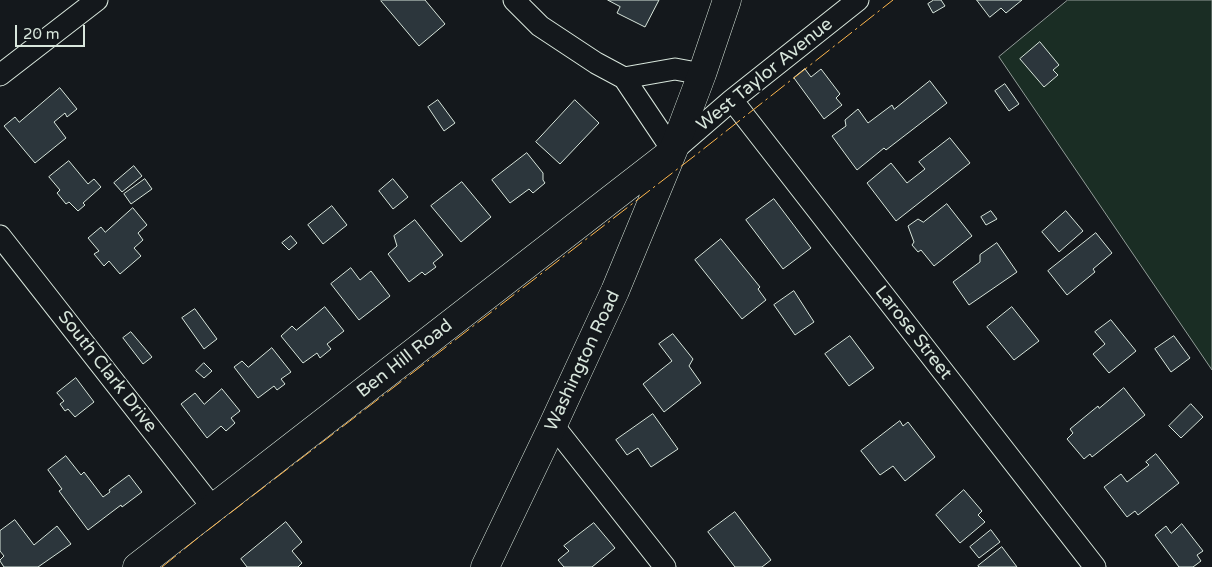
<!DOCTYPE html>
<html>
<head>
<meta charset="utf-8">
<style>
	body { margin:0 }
	#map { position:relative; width:1212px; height:567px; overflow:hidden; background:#14181c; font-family:"Varela Round",sans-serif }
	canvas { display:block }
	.scale { position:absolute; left:15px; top:25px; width:70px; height:22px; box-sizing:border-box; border:2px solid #d8e6dc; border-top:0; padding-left:6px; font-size:15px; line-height:18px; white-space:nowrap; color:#d8e6dc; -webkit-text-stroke:4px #14181c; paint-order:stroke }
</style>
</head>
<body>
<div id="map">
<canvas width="1212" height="567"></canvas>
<div class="scale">20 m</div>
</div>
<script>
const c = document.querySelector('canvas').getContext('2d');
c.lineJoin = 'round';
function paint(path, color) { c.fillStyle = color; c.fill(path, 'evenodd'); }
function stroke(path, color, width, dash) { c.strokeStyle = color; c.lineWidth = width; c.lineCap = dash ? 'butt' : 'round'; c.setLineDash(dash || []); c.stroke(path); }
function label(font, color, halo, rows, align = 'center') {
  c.font = font + ' "Varela Round",sans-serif'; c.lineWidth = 4; c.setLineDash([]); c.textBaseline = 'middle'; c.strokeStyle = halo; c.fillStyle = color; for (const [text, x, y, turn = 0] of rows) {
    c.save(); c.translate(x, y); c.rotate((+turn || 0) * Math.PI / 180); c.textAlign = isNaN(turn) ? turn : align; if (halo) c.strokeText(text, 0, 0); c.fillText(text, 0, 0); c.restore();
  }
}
const green = new Path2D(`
	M1068,0H1212V370L999,57Z`);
const building = new Path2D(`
	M382,0H425L445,24L419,46L381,1Z
	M608,0H659L645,27L617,13L620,7Z
	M934,0H941L945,6L933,13L928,4Z
	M977,0H1022L1006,13L1001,8L990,17Z
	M1040,42L1059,65L1053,70L1058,75L1044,87L1020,59Z
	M805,69L811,77L821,69L840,94L836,98L842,105L824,119L794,78Z
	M930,81L947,103L886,150L884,148L857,170L832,136L846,126L845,120L858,109L868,123L892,105L894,109Z
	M1005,84L1019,104L1009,111L995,91Z
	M60,88L77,109L67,117L65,113L54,122L66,138L35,163L4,126L15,117L19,122Z
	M438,100L455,123L444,131L428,107Z
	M575,100L599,123L560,164L536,142Z
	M950,138L970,163L896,221L867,183L891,163L907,183L925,169L919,162Z
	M527,153L543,173V180L545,183L533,193L529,189L510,203L492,180Z
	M69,161L88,184L94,179L101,187L83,203L85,205L78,211L69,202L66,204L57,193L60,190L49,177Z
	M134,166L142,176L122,192L114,183Z
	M145,179L152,189L131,204L124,194Z
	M393,179L408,197L393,209L379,191Z
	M462,182L491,217L461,242L431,206Z
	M774,199L811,248L783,269L746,220Z
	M947,204L972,236L934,266L921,250L918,252L912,245L914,242L908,226L918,219L923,222Z
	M332,206L347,225L323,244L308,225Z
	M133,208L147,225L138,233L143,240L134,248L141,256L120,274L109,261L104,266L94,254L99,251L88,238L101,227L105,232Z
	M991,211L997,219L986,225L981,217Z
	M1066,211L1083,231L1059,252L1042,232Z
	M415,220L443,255L433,263L436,267L425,275L422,272L409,282L388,254L397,246L394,236Z
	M1096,233L1112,253L1093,269L1095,272L1067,295L1048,271Z
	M291,236L297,243L289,250L282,243Z
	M721,239L760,287L758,289L766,300L742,319L695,260Z
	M997,243L1017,272L969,305L953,282L980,262V255Z
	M351,268L360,280L371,271L390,296L359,320L331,284Z
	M794,291L814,322L795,335L774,305Z
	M325,307L344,331L327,344L331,349L320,358L317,353L303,363L281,336L292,326L296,330Z
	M1012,307L1039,341L1014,360L987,327Z
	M195,309L217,339L204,349L182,318Z
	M1111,320L1136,351L1109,373L1093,354L1105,344L1095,332Z
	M131,332L152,357L143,364L123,338Z
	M673,334L693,359L689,366L701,383L664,412L643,384L672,361L659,344Z
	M850,336L874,368L849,386L825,354Z
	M1174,336L1190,358L1171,372L1155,349Z
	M272,348L291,372L281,379L285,384L277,390L274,386L258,398L234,367L242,361L248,367Z
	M204,363L212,371L204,378L196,371Z
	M76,378L94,402L75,417L68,409L65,411L60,404L64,401L57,393Z
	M1124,388L1145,415L1092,457L1090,454L1084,459L1067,439L1073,433L1070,429L1098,406L1099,408Z
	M222,389L240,411L231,418L235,423L226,431L221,426L207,438L181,404L195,393L204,404Z
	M1191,404L1203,417L1181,438L1169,426Z
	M653,414L678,449L651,467L638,448L627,455L616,440Z
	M900,421L903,426L908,422L935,457L905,481L893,466L880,475L861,451Z
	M1156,454L1179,483L1138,515L1135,511L1127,517L1104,487L1121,474L1127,482L1149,465L1146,462Z
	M66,456L81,475L84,472L103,497L110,492L109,490L129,475L142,492L122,507L121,505L88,530L59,491L62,489L48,470Z
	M964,490L982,511L978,515L985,522L960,543L936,515Z
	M735,512L771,560L762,567H735L708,532Z
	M15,520L34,545L57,526L71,544L38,567H4L0,561V560L4,556L0,551V531Z
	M286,522L302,542L292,551L302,563L298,567H247L241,559Z
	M594,523L615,548L592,567H564L558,560L569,551L564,546Z
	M1182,524L1203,551L1197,555L1201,561L1193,567H1179L1155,535L1166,526L1171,533Z
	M991,530L1000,542L979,558L970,547Z
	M1002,547L1017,567H979L978,566Z`);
const street = new Path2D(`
	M514,0L540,26L596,63L624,78L673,151L732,100L858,0
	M0,75L97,0
	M624,78L675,69L702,74
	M732,100L1095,567
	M0,236L213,508
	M553,425L665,567`);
const secondary = new Path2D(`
	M137,567L673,151
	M485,567L553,425L615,291L673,151L702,74L727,0`);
const power = new Path2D(`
	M162,567L199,537L697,154L893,0`);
const streetNames = [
	["West Taylor Avenue",765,75,-39],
	["Larose Street",913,333,52],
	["Ben Hill Road",405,359,-38],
	["Washington Road",583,361,-65],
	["South Clark Drive",107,372,52]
];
paint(green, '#1a2d24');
stroke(green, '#939e99', 1);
paint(building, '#2c363c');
stroke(building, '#d8e6dc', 1);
stroke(street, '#d8e6dc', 23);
stroke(secondary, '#d8e6dc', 29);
stroke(street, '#14181c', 21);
stroke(secondary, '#14181c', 28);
stroke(power, '#ffb74d', 1, [18, 4, 2.5, 4]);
label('18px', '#d8e6dc', '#14181c', streetNames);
</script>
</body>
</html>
